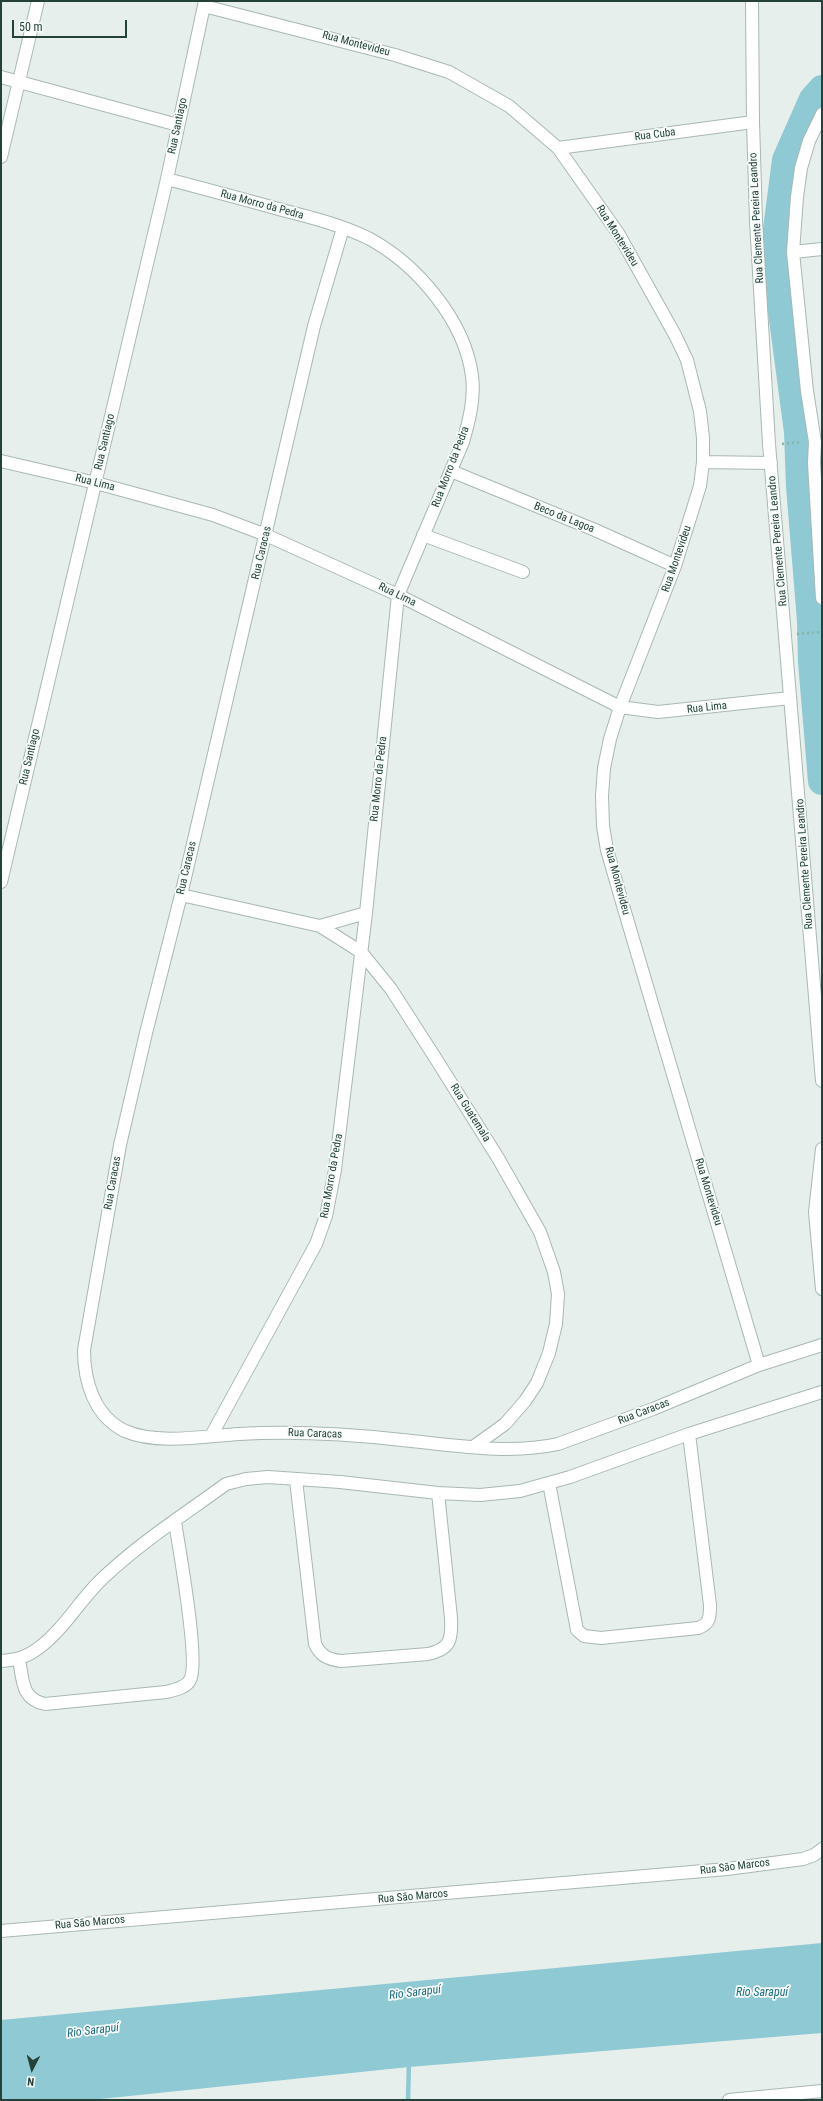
<!DOCTYPE html>
<html>
<head>
<meta charset="utf-8">
<style>
	body { margin:0 }
	#map { position:relative; width:823px; height:2101px; overflow:hidden; background:#e6efeb; font-family:"Roboto Condensed",sans-serif }
	canvas { display:block }
	.frame { position:absolute; inset:0; border:2px solid #24423a; pointer-events:none }
	.north { position:absolute; left:12px; top:2049px; width:40px; height:40px; -webkit-text-stroke:3px #f7fbf9; paint-order:stroke; rotate:186deg; font-size:11px; font-weight:700; line-height:16px; text-align:center; color:#24423a }
	.north::after { content:''; display:block; margin:auto; width:14px; height:18px; background:#24423a; clip-path:polygon(50% 0,100% 100%,50% 72%,0 100%) }
	.scale { position:absolute; left:12px; top:20px; width:115px; height:18px; box-sizing:border-box; border:2px solid #24423a; border-top:0; padding-left:5px; font-size:12px; line-height:14px; white-space:nowrap; color:#24423a; -webkit-text-stroke:3px #f7fbf9; paint-order:stroke }
</style>
</head>
<body>
<div id="map">
<canvas width="823" height="2101"></canvas>
<div class="frame"></div>
<div class="north">N</div>
<div class="scale">50 m</div>
</div>
<script>
const c = document.querySelector('canvas').getContext('2d');
c.lineJoin = 'round';
function paint(path, color) { c.fillStyle = color; c.fill(path, 'evenodd'); }
function stroke(path, color, width, dash) { c.strokeStyle = color; c.lineWidth = width; c.lineCap = dash ? 'butt' : 'round'; c.setLineDash(dash || []); c.stroke(path); }
function label(font, color, halo, rows, align = 'center') {
  c.font = font + ' "Roboto Condensed",sans-serif'; c.lineWidth = 3.5; c.setLineDash([]); c.textBaseline = 'middle'; c.strokeStyle = halo; c.fillStyle = color; for (const [text, x, y, turn = 0] of rows) {
    c.save(); c.translate(x, y); c.rotate((+turn || 0) * Math.PI / 180); c.textAlign = isNaN(turn) ? turn : align; if (halo) c.strokeText(text, 0, 0); c.fillText(text, 0, 0); c.restore();
  }
}
const water = new Path2D(`
	M822,1943V2033L409,2067L91,2100H1V2020Z`);
const stream = new Path2D(`
	M408,2100L409,2062`);
const river = new Path2D(`
	M822,89L813,99L786,160L774,252L798,432L800,486L811,621L812,662L822,781`);
const path = new Path2D(`
	M782,444L802,442
	M797,634L822,632`);
const minor = new Path2D(`
	M752,1L753,122L756,221L769,444L822,1081
	M204,6L395,55L449,72L509,106L558,148L618,233L675,335L687,360L700,411L703,438V462L700,486L675,566L620,707L610,739L604,768L602,796L603,826L607,850L622,902L759,1365
	M1,77L178,125
	M822,114L809,141L801,168L797,197L793,252L807,391L815,442L814,463L822,598
	M558,148L753,122
	M1,157L38,1
	M167,179C205,189 243,199 282,210C310,217 341,225 368,238C417,264 465,321 472,376C475,398 469,421 463,442L398,595L366,913L335,1170L326,1216L316,1244L211,1436
	M343,228L314,326L181,895L146,1033L120,1145L84,1350C84,1381 94,1416 125,1431C157,1445 206,1436 239,1434C293,1431 348,1434 402,1440C453,1445 508,1455 558,1444L653,1409L759,1365L822,1345
	M793,252L822,249
	M1,461L96,483L213,515L266,535L398,595L620,707L658,712L790,698
	M703,462L771,463
	M451,471L595,530L675,566
	M423,535L523,572
	M1,882L167,179L205,1
	M181,895L320,926L361,952L391,989L436,1059L498,1158L540,1232L554,1272L558,1294L556,1324L549,1353L537,1383L525,1401L505,1424L473,1447
	M320,926L366,913
	M822,1149L815,1212L822,1289
	M296,1480L315,1644C321,1656 327,1659 341,1661L428,1654C451,1649 452,1639 451,1618L438,1493
	M549,1483L577,1630L584,1636L601,1638L698,1628C710,1624 710,1617 710,1605L689,1434
	M19,1659C23,1680 21,1699 45,1704L166,1692C174,1690 186,1688 190,1680C200,1663 179,1548 175,1522
	M1,1661C17,1660 27,1657 40,1647C65,1628 81,1598 104,1577C141,1542 185,1514 226,1484L246,1479L268,1477L340,1482L438,1493L480,1495L520,1491L570,1477L689,1434L822,1392
	M1,1931L727,1869L803,1859L814,1855L822,1849
	M729,2100L822,2091`);
const streetNames = [
	["Rua Montevideu",356,44,15],
	["Rua Santiago",178,126,-78],
	["Rua Cuba",655,135,-7],
	["Rua Morro da Pedra",262,205,15],
	["Rua Clemente Pereira Leandro",757,218,-93],
	["Rua Montevideu",617,236,58],
	["Rua Santiago",105,442,-77],
	["Rua Morro da Pedra",451,467,-69],
	["Rua Lima",95,483,14],
	["Beco da Lagoa",564,518,22],
	["Rua Clemente Pereira Leandro",778,541,-95],
	["Rua Caracas",262,553,-77],
	["Rua Montevideu",677,559,-71],
	["Rua Lima",397,595,26],
	["Rua Lima",707,708,-6],
	["Rua Santiago",30,757,-77],
	["Rua Morro da Pedra",379,779,-84],
	["Rua Clemente Pereira Leandro",805,864,-94],
	["Rua Caracas",187,868,-77],
	["Rua Montevideu",617,881,75],
	["Rua Guatemala",470,1113,58],
	["Rua Morro da Pedra",332,1176,-80],
	["Rua Caracas",113,1183,-80],
	["Rua Montevideu",708,1192,73],
	["Rua Caracas",644,1412,-21],
	["Rua Caracas",315,1434,2],
	["Rua Sāo Marcos",735,1867,-7],
	["Rua Sāo Marcos",413,1897,-5],
	["Rua Sāo Marcos",90,1923,-5]
];
const waterNames = [
	["Rio Sarapuí",415,1993,-7],
	["Rio Sarapuí",762,1993],
	["Rio Sarapuí",93,2031,-7]
];
paint(water, '#8ec9d4');
stroke(stream, '#8ec9d4', 4.5);
stroke(river, '#8ec9d4', 28);
stroke(minor, '#a8b8b2', 14);
stroke(path, '#86b3a5', 2.5, [2, 3]);
stroke(minor, '#fff', 12);
label('11px', '#24423a', '#f7fbf9', streetNames);
label('italic 12px', '#1c6f80', '#f7fbf9', waterNames);
</script>
</body>
</html>
